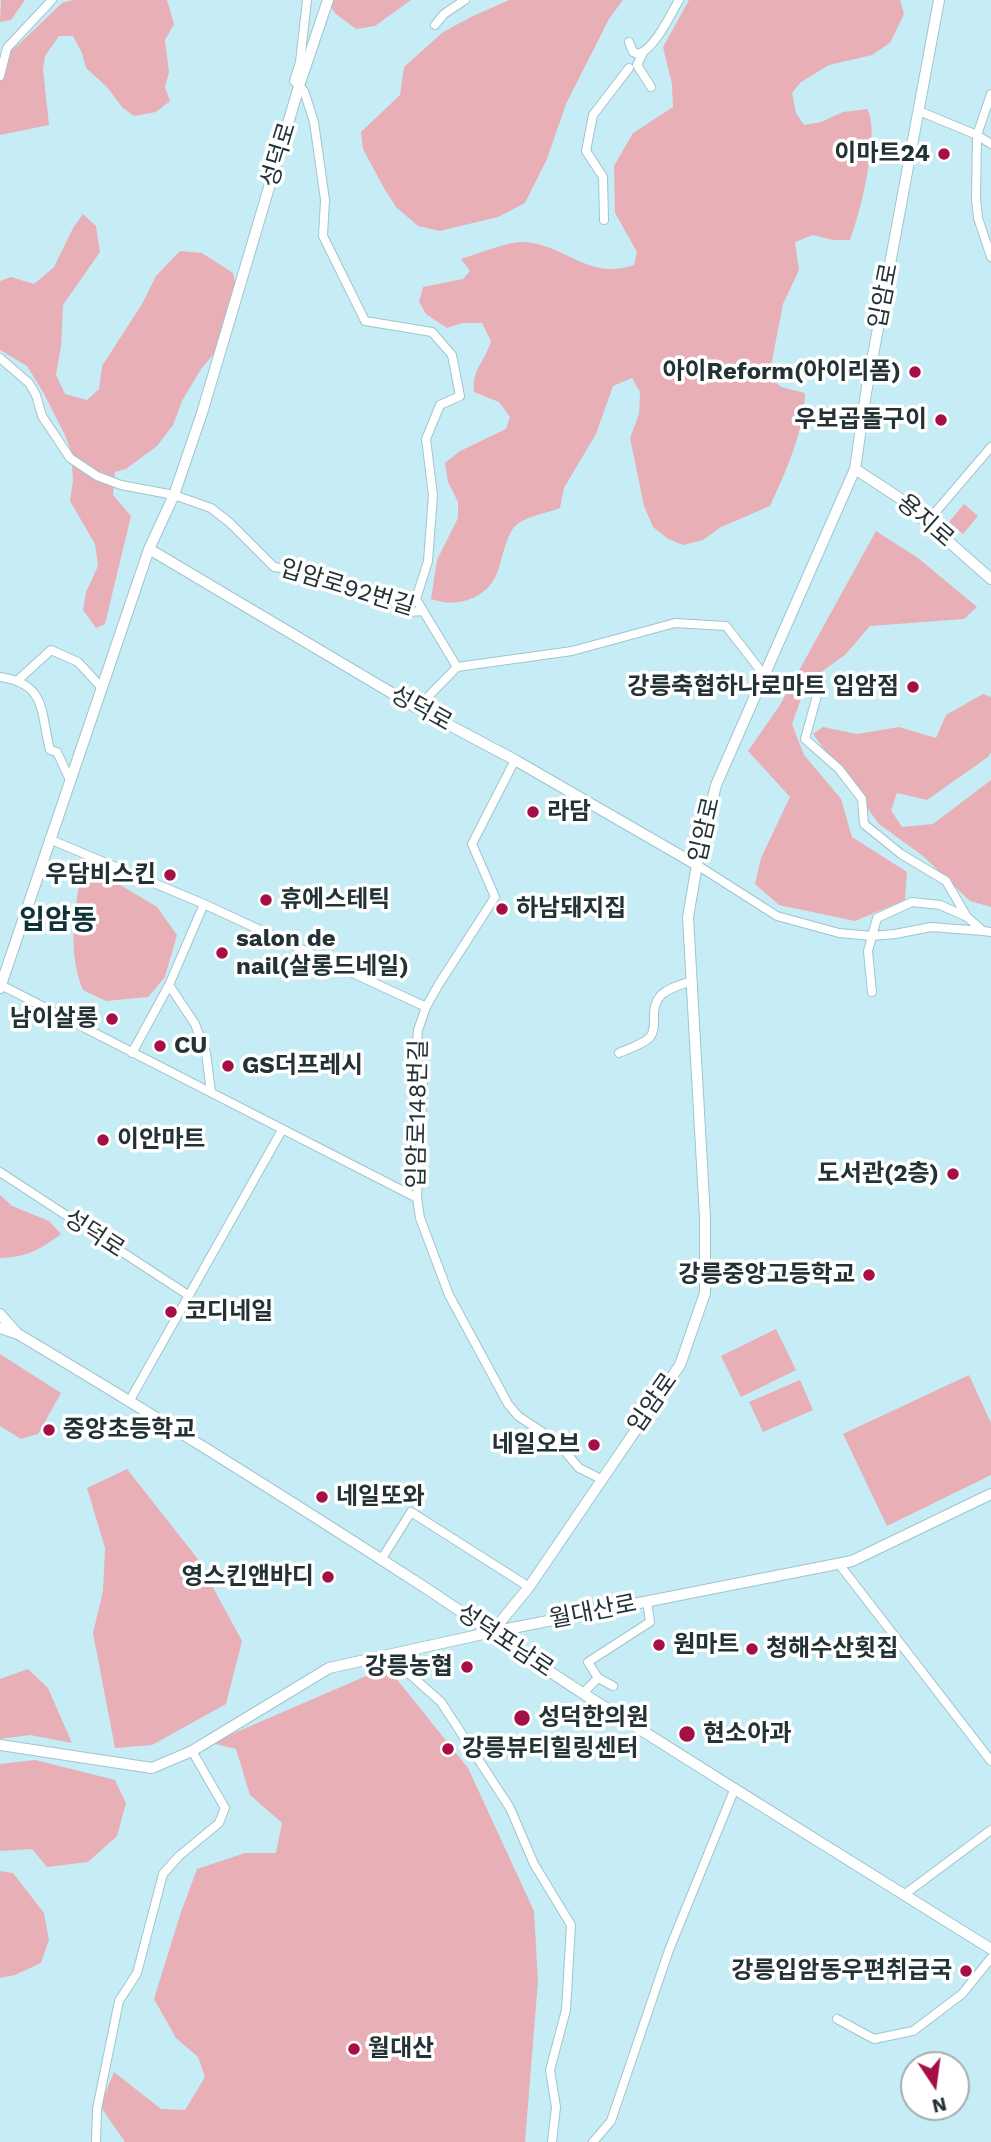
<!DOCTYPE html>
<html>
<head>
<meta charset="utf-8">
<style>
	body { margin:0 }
	#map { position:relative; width:991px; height:2142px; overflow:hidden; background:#c6edf6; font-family:"Work Sans",sans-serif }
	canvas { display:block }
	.north { position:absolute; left:900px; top:2051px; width:70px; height:70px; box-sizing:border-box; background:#fff; border:2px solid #a7adae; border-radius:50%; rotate:167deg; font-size:19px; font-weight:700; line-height:28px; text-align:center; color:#233235 }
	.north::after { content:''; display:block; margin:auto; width:24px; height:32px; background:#a60f46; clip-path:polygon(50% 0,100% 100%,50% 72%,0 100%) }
</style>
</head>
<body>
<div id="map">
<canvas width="991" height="2142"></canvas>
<div class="north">N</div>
</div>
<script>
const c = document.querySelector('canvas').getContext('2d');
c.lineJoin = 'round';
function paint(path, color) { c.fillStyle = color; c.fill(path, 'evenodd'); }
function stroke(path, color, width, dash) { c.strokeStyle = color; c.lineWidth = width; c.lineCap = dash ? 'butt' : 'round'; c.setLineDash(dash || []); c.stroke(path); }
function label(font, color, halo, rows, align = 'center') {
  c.font = font + ' "Work Sans","Noto Sans KR",sans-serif'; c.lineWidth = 7; c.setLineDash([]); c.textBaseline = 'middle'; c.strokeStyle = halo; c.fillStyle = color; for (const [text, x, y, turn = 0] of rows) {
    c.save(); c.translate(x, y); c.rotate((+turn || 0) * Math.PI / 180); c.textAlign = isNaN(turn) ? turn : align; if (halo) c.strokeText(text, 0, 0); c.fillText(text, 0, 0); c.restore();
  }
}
const green = new Path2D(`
	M1,0H25L11,20L0,22Z
	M73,0H167L174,24L165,40L169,72L165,87L170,101L156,112L134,116L122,107L107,87L86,68L82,53L73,36H59L45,56L43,69L49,125L0,135V57L17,46L62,3Z
	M325,0H411L375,26L356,29L336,14Z
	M509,0H623L609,19L566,104L547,159L525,203L498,217L440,231L418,226L396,207L385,190L363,149L361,132L400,95L404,67L443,32L471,17Z
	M689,0H900L904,14L890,43L872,55L829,65L801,82L792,93L796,113L804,125L821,122L843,112L867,109C881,131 860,215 850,240H833L813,235L795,242L799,270L783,304L769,376L781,387L805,393C804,432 786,471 770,506L721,527L703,540L683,545L668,539L653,527L644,506L630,438L639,414L640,392L632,378L613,386L596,434L564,488L560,508C546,514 521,516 512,530C497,556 505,583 473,598C458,604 446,604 431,599L437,560L458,518V502L448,482L445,463L460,451L506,429L510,417L499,402L474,392C472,368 484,364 491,341L482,323H462L447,328L426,314L419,302L423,287L463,279L470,271L461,259C478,254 508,241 525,242C566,245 589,281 634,265L637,252L615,213L614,166L633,133L673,107L672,84L663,47Z
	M83,214L96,226L100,252L63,305L61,346L56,375L65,394L87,400L99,389L102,366L142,304L156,276L180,251L202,253L233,273L239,301L223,343L201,369L182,401L173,425L157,446L126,469L115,472L113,495L131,516L105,624L96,628L83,610L86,592L98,566L95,544L70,501L73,481L71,451L64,433L43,392L27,366L0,350V281L11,277L34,284L54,267L73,228Z
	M964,504L978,516L963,534L949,522Z
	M876,531L918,558L977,607L964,619L870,626L845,655L807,682L792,724L804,755L841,799L852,837L907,872L905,900L855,921L779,905L755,884L761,858L790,797L748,751L780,705Z
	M983,694L991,697V752L988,757L927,800L897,793L891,810L902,827L933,824L991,780V907L970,901L923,856L879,824L813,734L823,727L857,734L899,727L936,738L946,715Z
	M104,875L157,907L177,935L165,977L148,997L106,1001L83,990C69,956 73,921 79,885Z
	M0,1195L12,1206L49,1221L61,1234C40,1250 27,1257 0,1258Z
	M776,1329L796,1370L741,1397L721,1356Z
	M0,1354L61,1393L38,1434L21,1439L0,1426Z
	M969,1375L991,1423V1475L887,1526L843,1434Z
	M800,1380L813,1410L763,1432L749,1402Z
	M127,1469L197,1558L242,1641L226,1704L152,1745L115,1748L93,1633L103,1591L105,1548L87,1488Z
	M387,1667L468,1768L534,1911L538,1981L525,2142H125L100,2106L114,2072L161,2109L185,2110L205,2077L198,2057L176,2038L154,1999L181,1912L197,1869L245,1853H276L282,1823L250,1795L236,1749L211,1743Z
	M28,1669L48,1688L72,1743L30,1735L0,1739V1679Z
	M35,1760L115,1780L126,1803L117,1836L88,1862L47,1867L32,1849L0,1851V1764Z
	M0,1871L13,1873L44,1913L49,1940L41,1963L15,1975L0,1978Z`);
const minor = new Path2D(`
	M307,0L300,62L294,81L304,91L314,122L325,200L323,236L365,321L432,332L452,355L460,396L440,405L426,439L433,495L428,561L416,599L457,667
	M435,25L444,14L465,0
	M629,42L633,52L638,54C654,50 671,14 679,0
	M643,53L637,65L651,87
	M0,76L7,48L52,0
	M991,94L977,135L976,199L978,218L991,257
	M919,111L977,135L991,144
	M604,220L603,177L586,151L593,115L629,68
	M0,358L29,383L36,395L42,416L70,458L97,476L121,485L174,495L211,508L230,523L274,567L302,571L380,601H390L410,612L423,611
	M927,522L991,447
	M0,677C47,684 40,711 50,750L57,752L69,778
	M18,680L51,650L78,662L102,688
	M821,681L805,739L839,769L862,799L864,824L901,854L946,881L967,917
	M417,708L457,667L572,651L675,623L726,626L764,675
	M515,760L472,844L495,897L439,984L426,1007L418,1030L416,1056L423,1084L417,1198L420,1218L449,1295L508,1404L518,1416L556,1441L579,1468L601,1479
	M49,839L204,904L426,1007
	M697,865L777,916L839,933L872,936L895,934L931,927L983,931
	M1,985L417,1198
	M169,985L195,1024L206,1053L211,1092
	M872,992L868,951L877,918L912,902L940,905L967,917L983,931L991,932
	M132,1053L169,985L204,904
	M619,1053C629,1048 643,1045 650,1037C654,1032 654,1027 654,1021C652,992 668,989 692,981
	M0,1172L188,1295
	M130,1400L282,1130
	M381,1560L411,1512L529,1587
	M839,1564L991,1761
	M388,1655L441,1702L510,1808L534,1864L571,1925L566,2010L550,2070L556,2107L552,2142
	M613,1686L598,1678L588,1662L650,1622L647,1601
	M583,1693L598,1678
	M905,1894L991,1830
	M837,2019L874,2039L913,2031L962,1994L991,1958
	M96,2142L97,2109L119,2001L137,1973L163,1874L179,1856L219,1823L225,1808L192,1751
	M593,2142L611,2121L669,1950L735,1788`);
const tertiary = new Path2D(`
	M855,469L898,497L991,579
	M149,549L417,708L515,760L697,865
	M0,988L149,549L174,495L202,413L300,83L328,0
	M0,1314L16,1332
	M0,1328L18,1334C154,1415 288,1499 421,1585C476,1621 529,1659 584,1694C719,1780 856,1864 991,1949
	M492,1632L529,1587L680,1365L705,1293V1218L688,917L697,865L716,785L855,469L866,393L939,0
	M0,1745L152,1768L192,1751L329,1668L492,1632L852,1561L991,1494`);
const markers = [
	[944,154,7,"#a60f46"],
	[915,372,7,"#a60f46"],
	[941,420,7,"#a60f46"],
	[913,687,7,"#a60f46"],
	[533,812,7,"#a60f46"],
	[170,875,7,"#a60f46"],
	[266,900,7,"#a60f46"],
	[502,909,7,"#a60f46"],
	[222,953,7,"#a60f46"],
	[112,1019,7,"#a60f46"],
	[160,1046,7,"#a60f46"],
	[228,1066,7,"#a60f46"],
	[103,1140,7,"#a60f46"],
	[953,1174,7,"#a60f46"],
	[869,1275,7,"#a60f46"],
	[171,1312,7,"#a60f46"],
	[49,1430,7,"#a60f46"],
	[594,1445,7,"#a60f46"],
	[322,1497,7,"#a60f46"],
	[328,1577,7,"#a60f46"],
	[659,1645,7,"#a60f46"],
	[752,1649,7,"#a60f46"],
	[467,1667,7,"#a60f46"],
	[522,1718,9,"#a60f46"],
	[687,1734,9,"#a60f46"],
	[448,1749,7,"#a60f46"],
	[966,1971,7,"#a60f46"],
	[354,2049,7,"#a60f46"]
];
const poiNames = [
	["이마트24",930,154,"right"],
	["아이Reform(아이리폼)",901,372,"right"],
	["우보곱돌구이",927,420,"right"],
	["강릉축협하나로마트 입암점",899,687,"right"],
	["라담",547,812],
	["우담비스킨",156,875,"right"],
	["휴에스테틱",280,900],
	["하남돼지집",516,909],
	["salon de",236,939],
	["nail(살롱드네일)",236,967],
	["남이살롱",98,1019,"right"],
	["CU",174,1046],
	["GS더프레시",242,1066],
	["이안마트",117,1140],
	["도서관(2층)",939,1174,"right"],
	["강릉중앙고등학교",855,1275,"right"],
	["코디네일",185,1312],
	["중앙초등학교",63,1430],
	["네일오브",580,1445,"right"],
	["네일또와",336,1497],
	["영스킨앤바디",314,1577,"right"],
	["원마트",673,1645],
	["청해수산횟집",766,1649],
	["강릉농협",453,1667,"right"],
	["성덕한의원",538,1718],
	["현소아과",703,1734],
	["강릉뷰티힐링센터",462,1749],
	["강릉입암동우편취급국",952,1971,"right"],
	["월대산",368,2049]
];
const streetNames = [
	["성덕로",279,155,-73],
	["입암로",884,296,-79],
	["용지로",925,521,41],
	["입암로92번길",347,588,17],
	["성덕로",421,709,29],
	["입암로",705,830,-77],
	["입암로148번길",418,1114,-89],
	["성덕로",94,1234,33],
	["입암로",653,1403,-55],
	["월대산로",593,1612,-11],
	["성덕포남로",505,1641,34]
];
const quarterNames = [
	["입암동",58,921]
];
paint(green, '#e8afb7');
stroke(minor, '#9fc5cd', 10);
stroke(tertiary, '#9fc5cd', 12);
stroke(minor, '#fff', 8);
stroke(tertiary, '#fff', 10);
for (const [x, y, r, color] of markers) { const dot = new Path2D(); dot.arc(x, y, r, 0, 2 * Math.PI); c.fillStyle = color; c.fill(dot); stroke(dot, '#fff', 2.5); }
label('bold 24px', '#233235', '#fff', poiNames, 'left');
label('24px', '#233235', '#fff', streetNames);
label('bold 28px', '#0d3238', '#fff', quarterNames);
</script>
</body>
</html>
